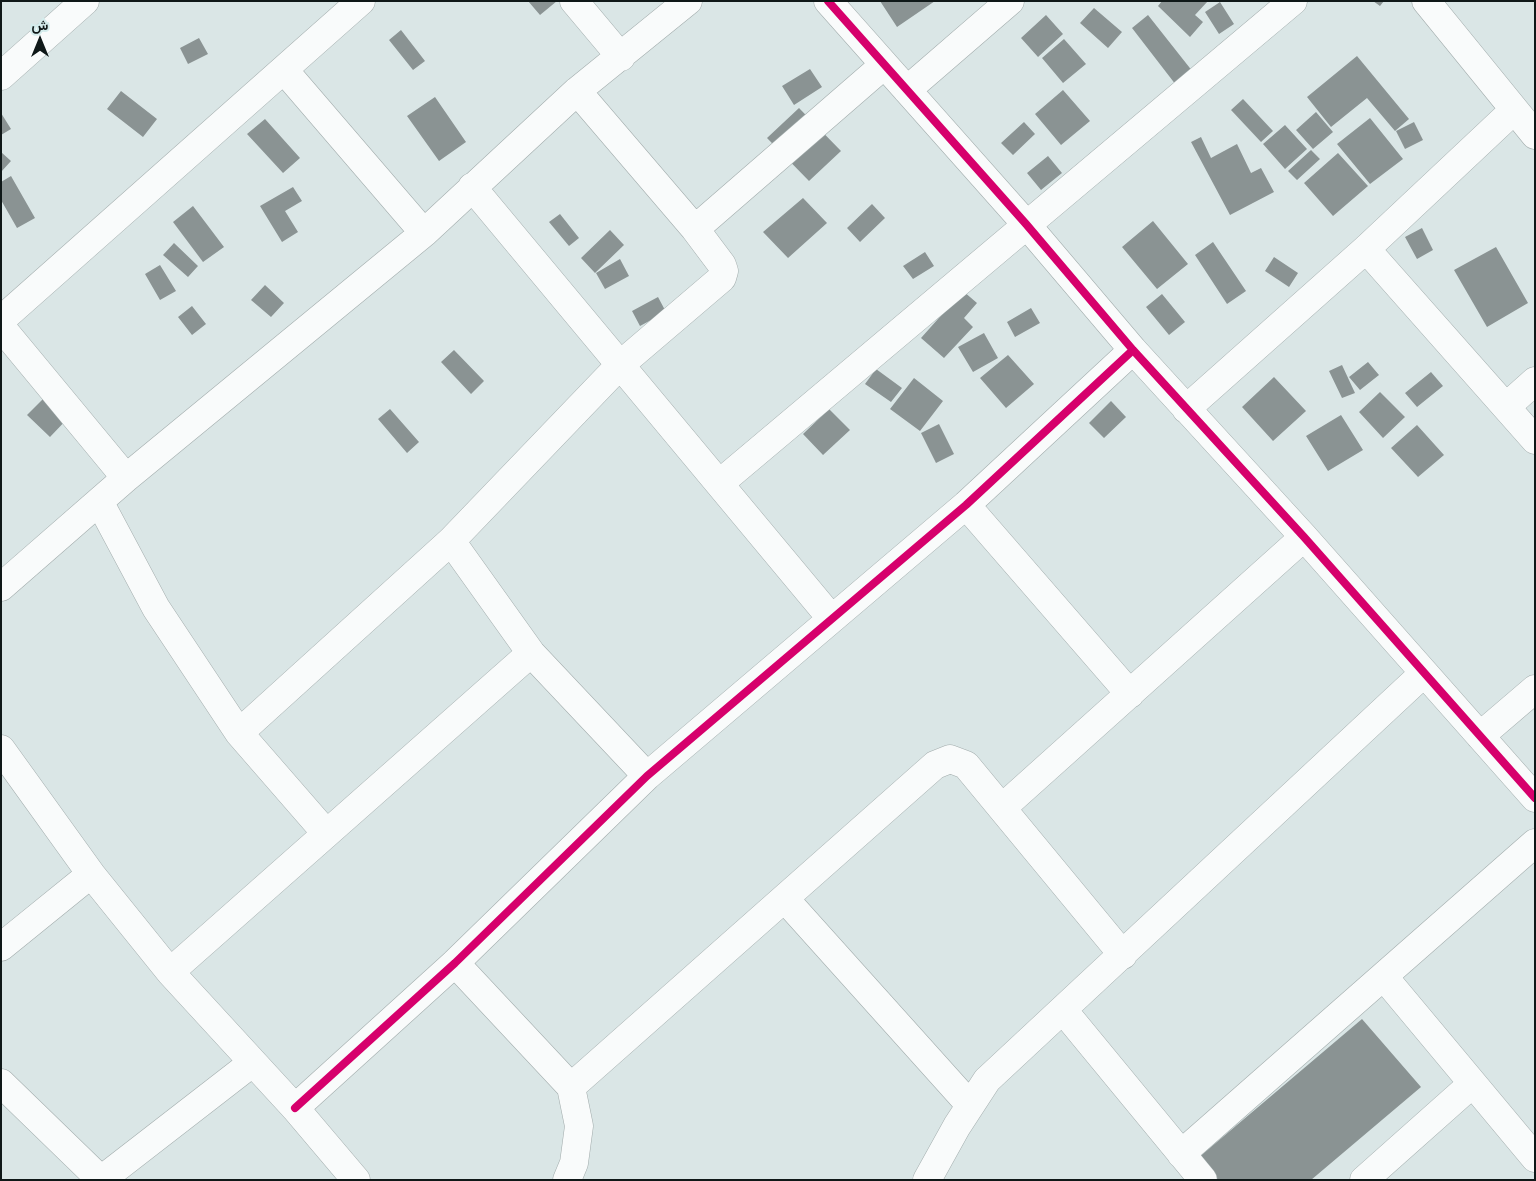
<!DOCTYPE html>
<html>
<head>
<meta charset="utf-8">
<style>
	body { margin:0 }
	#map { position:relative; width:1536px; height:1181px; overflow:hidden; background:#dae6e6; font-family:"DM Sans",Vazirmatn,sans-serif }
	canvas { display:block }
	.frame { position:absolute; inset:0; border:2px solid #0f1818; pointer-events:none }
	.north { position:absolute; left:15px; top:15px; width:50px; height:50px; -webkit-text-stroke:4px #d4ecec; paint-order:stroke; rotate:0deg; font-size:14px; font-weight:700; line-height:20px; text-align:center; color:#0f1818 }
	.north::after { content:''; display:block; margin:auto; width:18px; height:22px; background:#0f1818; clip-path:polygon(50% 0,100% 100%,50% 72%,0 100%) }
</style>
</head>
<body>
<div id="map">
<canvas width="1536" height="1181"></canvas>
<div class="frame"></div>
<div class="north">ش</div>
</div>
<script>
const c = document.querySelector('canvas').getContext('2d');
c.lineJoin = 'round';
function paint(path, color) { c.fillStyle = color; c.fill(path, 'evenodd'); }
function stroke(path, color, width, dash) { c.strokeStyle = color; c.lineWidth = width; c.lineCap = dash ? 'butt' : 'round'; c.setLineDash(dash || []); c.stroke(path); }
const building = new Path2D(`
	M528,1H557L540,15Z
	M880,1H935L897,27Z
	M1162,1H1208L1195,15L1203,22L1190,37L1158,6Z
	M1373,1H1384L1380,6Z
	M1220,2L1234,24L1219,34L1205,12Z
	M1094,8L1122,32L1108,48L1080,23Z
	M1046,15L1063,34L1038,57L1021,38Z
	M1148,15L1193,72L1176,85L1132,28Z
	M401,30L425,61L413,70L389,40Z
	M199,38L208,54L188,64L180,48Z
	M1064,39L1086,64L1063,83L1042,58Z
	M1357,56L1409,119L1395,131L1367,98L1331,127L1307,97Z
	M810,69L822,87L794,105L782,86Z
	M1063,90L1090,121L1061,145L1035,114Z
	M121,91L157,119L143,137L107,109Z
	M435,97L466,142L439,161L407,116Z
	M1243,99L1273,131L1261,142L1231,110Z
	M799,108L841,151L809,181L767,138Z
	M1316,112L1333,132L1313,149L1296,130Z
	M1,113L11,129L1,135Z
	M1370,118L1403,159L1370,184L1337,144Z
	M265,119L300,158L283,173L247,134Z
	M1024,122L1035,134L1013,155L1001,143Z
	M1414,122L1423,140L1405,149L1396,131Z
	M1285,125L1307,149L1285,169L1263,144Z
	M1201,137L1211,158L1237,144L1251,173L1261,168L1274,192L1230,215L1191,142Z
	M1311,150L1320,159L1297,180L1288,171Z
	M1,152L11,161L1,172Z
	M1338,153L1368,186L1333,216L1304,183Z
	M1048,156L1062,173L1041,190L1027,173Z
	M11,176L35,218L17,228L1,200V182Z
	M293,187L302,201L285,211L298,232L282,242L260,206Z
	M803,198L827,223L788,258L763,232Z
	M872,204L885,218L860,242L847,228Z
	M193,206L224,247L203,262L173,222Z
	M560,214L579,238L569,246L549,222Z
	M1153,221L1188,264L1157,289L1122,247Z
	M1422,228L1433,250L1417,259L1405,237Z
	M610,230L624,245L595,273L581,258Z
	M1213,242L1246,291L1227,304L1195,255Z
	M174,243L198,266L188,277L163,255Z
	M1496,247L1528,303L1487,327L1454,270Z
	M925,252L934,266L913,279L903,266Z
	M1274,257L1298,273L1289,287L1265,271Z
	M620,259L629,276L605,289L596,273Z
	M160,265L176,291L160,300L145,274Z
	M265,285L284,303L271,317L251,300Z
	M963,291L977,303L964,318L973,327L944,358L921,338Z
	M1162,294L1185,322L1169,335L1146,307Z
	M658,297L666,312L640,326L632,311Z
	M192,306L206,324L192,335L178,317Z
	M1031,308L1040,323L1015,337L1007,322Z
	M984,333L998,358L973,372L958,347Z
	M454,350L484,381L471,394L441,362Z
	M1008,355L1034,384L1006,408L980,378Z
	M1368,362L1379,375L1360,390L1349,377Z
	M1342,365L1355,393L1342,398L1329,371Z
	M876,369L902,388L891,402L865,384Z
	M1431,372L1443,386L1417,407L1405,393Z
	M1274,377L1306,411L1273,441L1242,407Z
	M914,378L943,401L920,431L890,409Z
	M1380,392L1405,417L1383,438L1359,412Z
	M47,395L70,416L50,437L27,415Z
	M1111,401L1126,417L1104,438L1089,423Z
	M390,409L419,442L407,453L378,419Z
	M829,409L850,430L823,455L803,434Z
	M1341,415L1363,450L1328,471L1306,436Z
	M939,424L954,454L936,463L921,433Z
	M1417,425L1444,455L1418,477L1391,448Z
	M1362,1019L1421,1087L1311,1180H1217L1198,1158Z`);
const minor = new Path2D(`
	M574,1L621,57
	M828,1L1026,224L1133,350L1304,537L1535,798
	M1426,1L1535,135
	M284,70L424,233
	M1,76L85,1
	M907,90L1010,1
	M577,91L695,229L884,65
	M472,187L831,618
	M1366,249L1535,440
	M1,320L361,1
	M1,327L126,478
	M1507,406L1535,381
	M1186,409L1366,249L1514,110
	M720,483L1293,1
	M100,503L156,608L239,733L326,833
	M966,505L1130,694
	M451,541L531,653L647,776
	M1,587L126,478L424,233L577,91L688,1
	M239,733L451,541L620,365L722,278L724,271L722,265L695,229
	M1480,736L1535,689
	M1,749L91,874L170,972L295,1108L356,1180
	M1002,808L1304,537
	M785,899L970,1105
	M1,947L91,874
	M455,963L571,1087L579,1126L574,1163L567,1180
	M170,972L531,653
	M1384,977L1535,1158
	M1063,1010L1203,1180
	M1,1083L101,1180
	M571,1087L935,765L950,759L966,765L1123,955
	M295,1108L455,963L647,776L966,505L1133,350
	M1181,1154L1535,843
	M101,1180L252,1063
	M927,1180L957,1126L987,1080L1424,673
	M1364,1180L1472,1084`);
const cycleway = new Path2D(`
	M828,1L1026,224L1133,350L1304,537L1535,798
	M295,1108L455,963L647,776L966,505L1133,350`);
paint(building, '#8a9393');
stroke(minor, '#a2acac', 29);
stroke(minor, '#f9fbfb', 28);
stroke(cycleway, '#d6006c', 8);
</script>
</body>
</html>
